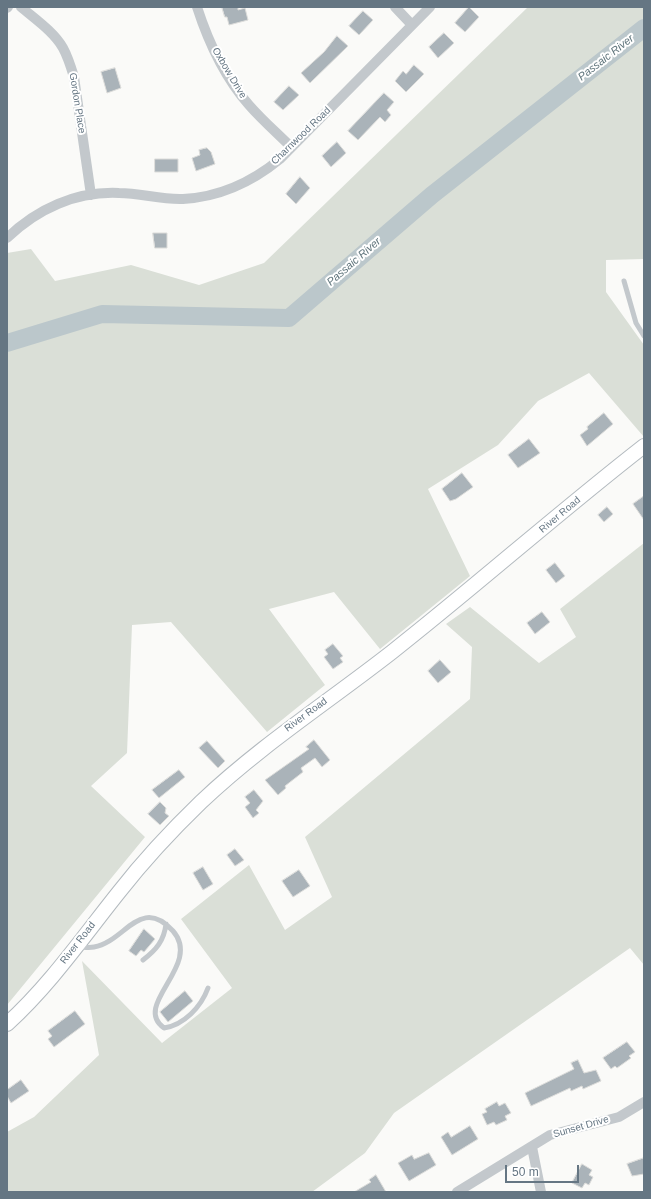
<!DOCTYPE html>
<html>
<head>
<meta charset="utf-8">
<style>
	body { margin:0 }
	#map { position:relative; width:651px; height:1199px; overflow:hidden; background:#fafaf8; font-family:Helvetica,sans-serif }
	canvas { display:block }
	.frame { position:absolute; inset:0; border:8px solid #657683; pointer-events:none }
	.scale { position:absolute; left:505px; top:1165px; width:74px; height:18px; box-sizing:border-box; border:2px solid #657683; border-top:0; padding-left:5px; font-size:12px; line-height:14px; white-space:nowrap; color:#657683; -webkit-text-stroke:3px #fff; paint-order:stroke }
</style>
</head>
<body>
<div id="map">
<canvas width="651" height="1199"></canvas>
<div class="frame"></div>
<div class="scale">50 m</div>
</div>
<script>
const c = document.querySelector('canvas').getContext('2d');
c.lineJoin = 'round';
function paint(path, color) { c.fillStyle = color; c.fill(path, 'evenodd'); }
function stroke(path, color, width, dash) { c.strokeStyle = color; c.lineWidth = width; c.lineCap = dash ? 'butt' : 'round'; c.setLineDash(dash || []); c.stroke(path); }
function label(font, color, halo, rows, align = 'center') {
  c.font = font + ' Helvetica,sans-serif'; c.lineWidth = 4; c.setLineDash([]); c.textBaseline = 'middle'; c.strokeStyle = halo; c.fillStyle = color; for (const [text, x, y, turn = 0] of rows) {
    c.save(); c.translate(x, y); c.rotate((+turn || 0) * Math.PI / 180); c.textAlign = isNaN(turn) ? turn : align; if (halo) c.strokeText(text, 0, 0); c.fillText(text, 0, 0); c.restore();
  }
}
const green = new Path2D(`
	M528,7H644V259L606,260V292L644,345V437L589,373L538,401L498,445L428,489L470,576L380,649L334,592L269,609L325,685L267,732L171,622L132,625L127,753L91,786L145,837L7,1005V253L31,249L55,281L131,265L199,285L264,263Z
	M644,543V965L630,948L394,1113L365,1153L312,1192H7V1132L34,1117L99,1055L82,961L162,1043L232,988L181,919L249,865L285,930L332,897L305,837L470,699L472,647L446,624L470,607L539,663L576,637L560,609Z`);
const river = new Path2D(`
	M7,343L102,314L289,318L432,195L644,28`);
const building = new Path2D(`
	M222,7H238V10L245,8L248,20L229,25L227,17H225Z
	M469,7L479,17L465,32L455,23Z
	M363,11L373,20L359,35L349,26Z
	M444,33L454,43L438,58L429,47Z
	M337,36L348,46L310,83L301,73L324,52Z
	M414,65L424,74L406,92L395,81L403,71L406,74Z
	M115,68L121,88L107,93L101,72Z
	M289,86L299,95L283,110L274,102Z
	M384,93L394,102L387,110L391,115L385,122L380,117L358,140L348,131Z
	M337,142L346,153L331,167L322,156Z
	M207,148L211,152L215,164L196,171L192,158L200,155L199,150Z
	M155,159H178V172H155Z
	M300,177L310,188L296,204L286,194Z
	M153,233H167V248H155Z
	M604,413L613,424L587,446L580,435L588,429L587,427Z
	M529,439L540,453L518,468L508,455Z
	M462,473L473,487L456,499L450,501L442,489Z
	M644,496V520L633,504Z
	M607,507L613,514L604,522L598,515Z
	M555,563L565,576L556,583L546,570Z
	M542,612L550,622L535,634L527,623Z
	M333,644L343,656L340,658L343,662L333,669L324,657L328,654L325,650Z
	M440,660L451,672L438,683L428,671Z
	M314,740L330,760L322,767L315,758L301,768L303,772L285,786L286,788L278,795L265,780L309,749L306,747Z
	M207,741L225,761L218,768L199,748Z
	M179,770L185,777L159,798L152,790Z
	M254,790L263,801L256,810L259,813L253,818L245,807L250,803L245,797Z
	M160,802L166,808L165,813L169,816L160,825L148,814Z
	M235,849L244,860L235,866L227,855Z
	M203,867L213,884L203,890L193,873Z
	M299,870L310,886L293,897L282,881Z
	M144,929L155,939L144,952L141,950L136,956L129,951Z
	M185,991L193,1001L168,1022L160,1012Z
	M75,1011L85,1024L54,1047L48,1039L52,1036L48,1031Z
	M627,1042L635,1052L629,1056L631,1058L617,1068L615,1066L611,1069L603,1058Z
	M578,1060L584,1073L596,1070L601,1081L583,1089L582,1086L571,1091L570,1088L531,1106L525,1093L574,1069L571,1063Z
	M21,1080L29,1091L11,1103L7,1096V1090Z
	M497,1102L499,1106L505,1103L511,1113L505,1116L507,1120L496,1125L494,1122L487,1125L482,1114L487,1112L485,1109Z
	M470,1126L478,1139L452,1155L441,1137L448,1132L451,1137Z
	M429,1153L436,1165L409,1181L398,1163L412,1155L414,1159Z
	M644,1158V1174L632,1176L627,1164Z
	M582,1164L592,1170L589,1175L593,1177L589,1185L585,1183L582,1188L572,1183Z
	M376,1175L386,1192H354L371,1182L369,1180Z`);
const lane = new Path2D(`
	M624,281L636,323L644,336
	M79,947C83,947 89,948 94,947C125,942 140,895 173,931C203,965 131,1005 164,1028C184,1025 201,1007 208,988
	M143,960C156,950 164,941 166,924`);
const street = new Path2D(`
	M21,7C35,19 54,32 63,48C68,57 71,67 74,77L91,195
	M197,7C208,41 225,78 249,105C262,120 277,133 291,147
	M395,7L412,25
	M7,8L8,7
	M7,238C37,209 76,191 119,193C141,193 161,200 183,199C220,197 252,182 280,159L430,7
	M532,1147L541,1192
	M457,1192L550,1135L619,1117L644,1102`);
const secondary = new Path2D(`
	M7,1024C50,985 83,937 119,892C144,860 172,830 201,802C260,746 328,702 392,652C477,585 558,513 644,446`);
const streetNames = [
	["Oxbow Drive",229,73,59],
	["Gordon Place",77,103,81],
	["Charnwood Road",301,136,-44],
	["River Road",560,515,-40],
	["River Road",306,715,-36],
	["River Road",78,943,-52],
	["Sunset Drive",581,1127,-16]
];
const waterNames = [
	["Passaic River",606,58,-38],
	["Passaic River",354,262,-41]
];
paint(green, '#dadfd7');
stroke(river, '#bbc7cb', 18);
paint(building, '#aab3b9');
stroke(building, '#dcdcda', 1);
stroke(secondary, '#b3babf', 16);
stroke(lane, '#c3c8cc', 5);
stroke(street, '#c3c8cc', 10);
stroke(secondary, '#fff', 14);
label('10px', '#657683', '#fff', streetNames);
label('italic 11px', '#60757c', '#fff', waterNames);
</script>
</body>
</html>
